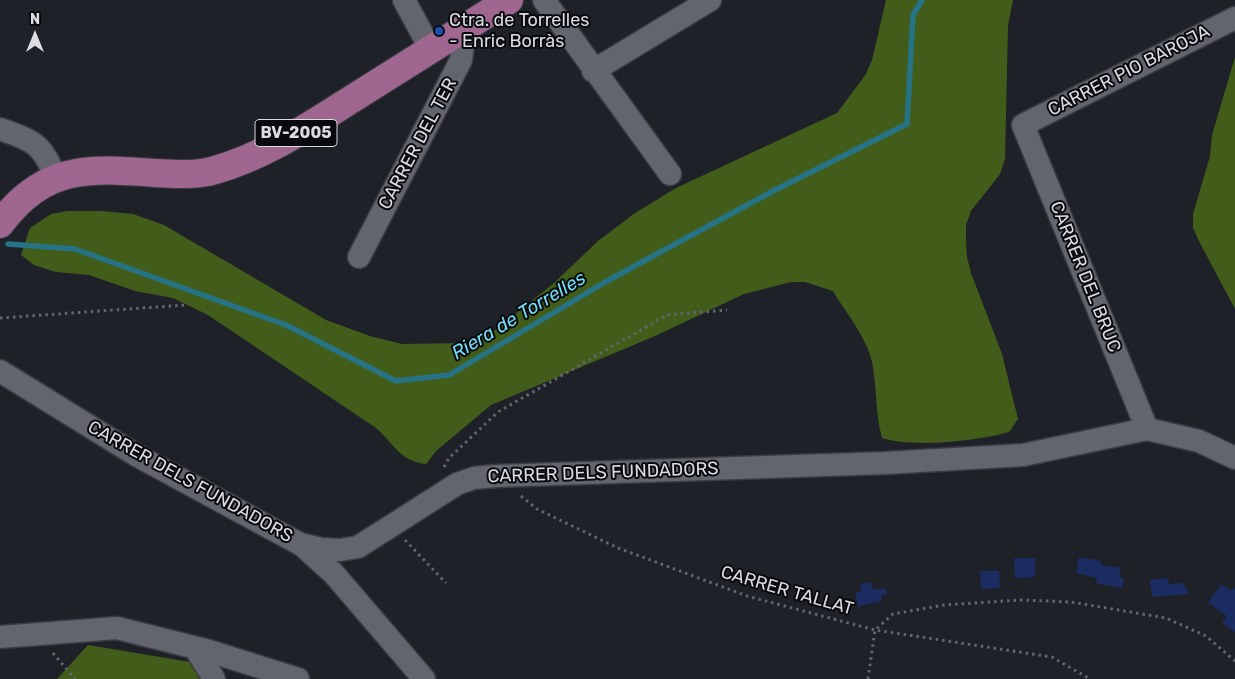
<!DOCTYPE html>
<html>
<head>
<meta charset="utf-8">
<style>
	body { margin:0 }
	#map { position:relative; width:1235px; height:679px; overflow:hidden; background:#1e2128; font-family:Rubik,sans-serif }
	canvas { display:block }
	.north { position:absolute; left:10px; top:10px; width:50px; height:50px; -webkit-text-stroke:4px #090a0d; paint-order:stroke; rotate:0deg; font-size:14px; font-weight:700; line-height:20px; text-align:center; color:#dadce1 }
	.north::after { content:''; display:block; margin:auto; width:18px; height:22px; background:#dadce1; clip-path:polygon(50% 0,100% 100%,50% 72%,0 100%) }
</style>
</head>
<body>
<div id="map">
<canvas width="1235" height="679"></canvas>
<div class="north">N</div>
</div>
<script>
const c = document.querySelector('canvas').getContext('2d');
c.lineJoin = 'round';
function paint(path, color) { c.fillStyle = color; c.fill(path, 'evenodd'); }
function stroke(path, color, width, dash) { c.strokeStyle = color; c.lineWidth = width; c.lineCap = dash ? 'butt' : 'round'; c.setLineDash(dash || []); c.stroke(path); }
function label(font, color, halo, rows, align = 'center') {
  c.font = font + ' Rubik,sans-serif'; c.lineWidth = 4; c.setLineDash([]); c.textBaseline = 'middle'; c.strokeStyle = halo; c.fillStyle = color; for (const [text, x, y, turn = 0] of rows) {
    c.save(); c.translate(x, y); c.rotate((+turn || 0) * Math.PI / 180); c.textAlign = isNaN(turn) ? turn : align; if (halo) c.strokeText(text, 0, 0); c.fillText(text, 0, 0); c.restore();
  }
}
const forest = new Path2D(`
	M886,0H1013L1008,25L1005,159L1000,174L971,211L966,225V241L967,257L971,273L1002,354L1018,419L1009,432C977,441 913,448 882,438C875,413 877,387 872,362C867,338 846,313 833,291L805,282H791L744,294L655,336L491,405L436,451L426,464C401,462 394,444 376,428L208,315L173,298L135,291L89,275L56,272L34,265L21,255L30,228L51,214L67,211H102L133,214L164,225L326,320L370,336L402,344L466,343L494,331L554,283L598,241L635,213L676,188L837,113L866,74L872,60Z
	M1235,57V309L1200,243L1193,228V214L1210,156L1212,135Z
	M88,645L208,665L215,679H57Z`);
const stream = new Path2D(`
	M8,244L75,249L286,325L396,381L449,375L607,281L773,191L907,124L913,15L922,0`);
const building = new Path2D(`
	M1079,557L1101,561V565L1121,568L1119,577L1124,578L1122,588L1096,583L1097,578L1076,573Z
	M1014,558H1035V577L1015,578Z
	M980,571H999L1000,588L981,589Z
	M1168,578L1169,584L1183,583L1184,587H1187L1188,594L1152,597L1150,580Z
	M871,582L873,590L886,588L887,594L881,595L882,601L858,606L855,593L861,592L860,584Z
	M1221,584L1231,591L1233,588L1235,589V632L1222,623L1227,616L1208,603Z`);
const path = new Path2D(`
	M0,318L186,305
	M444,467L449,458L498,412L667,315L727,310
	M521,496L537,509L618,548L747,596L875,630L1052,657L1090,679
	M405,540L446,583
	M53,653L75,679
	M868,679L875,630L893,614L944,605L1020,600L1071,602L1166,618L1206,636L1235,661`);
const minor = new Path2D(`
	M404,0L431,50
	M544,0L670,174
	M593,71L710,0
	M0,129C34,141 43,144 56,179
	M359,257L461,60L465,28
	M0,371L136,455L300,544L321,549L340,550L358,547L457,484L474,478L496,476L886,463L1023,455L1147,429L1199,441L1235,458
	M1147,429L1023,125L1235,18
	M302,545L334,574L424,679
	M0,637L117,628L209,651L298,679
	M195,648L214,679`);
const primary = new Path2D(`
	M0,224C44,165 88,168 155,173C174,174 197,176 215,170C265,156 309,126 352,99C404,66 457,33 509,0`);
const markers = [
	[439,31,5,"#1a4fb4"]
];
const shields = [
	[296,133,82]
];
const shieldNames = [
	["BV-2005",296,133]
];
const poiNames = [
	["Ctra. de Torrelles",449,21],
	["- Enric Borràs",449,42]
];
const streetNames = [
	["CARRER PIO BAROJA",1129,71,-27],
	["CARRER DEL TER",418,144,-62],
	["CARRER DEL BRUC",1085,277,68],
	["CARRER DELS FUNDADORS",603,473,-2],
	["CARRER DELS FUNDADORS",190,482,29],
	["CARRER TALLAT",787,591,16]
];
const waterNames = [
	["Riera de Torrelles",519,316,-31]
];
paint(forest, '#425d1a');
stroke(stream, '#257385', 5.5);
paint(building, '#1b2c62');
stroke(minor, '#3a3c42', 25);
stroke(primary, '#3a3c42', 30);
stroke(path, '#63666c', 3, [2.5, 4]);
stroke(minor, '#62656e', 22);
stroke(primary, '#9f6690', 28);
for (const [x, y, r, color] of markers) { const dot = new Path2D(); dot.arc(x, y, r, 0, 2 * Math.PI); c.fillStyle = color; c.fill(dot); stroke(dot, '#090a0d', 2); }
for (const [x, y, w] of shields) { const box = new Path2D(); box.roundRect(x - w / 2, y - 13.5, w, 27, 4); c.fillStyle = '#090a0d'; c.fill(box); stroke(box, '#dadce1', 1); }
label('bold 16px', '#dadce1', null, shieldNames);
label('18px', '#dadce1', '#090a0d', poiNames, 'left');
label('18px', '#dadce1', '#090a0d', streetNames);
label('italic 19px', '#75dcf7', '#090a0d', waterNames);
</script>
</body>
</html>
